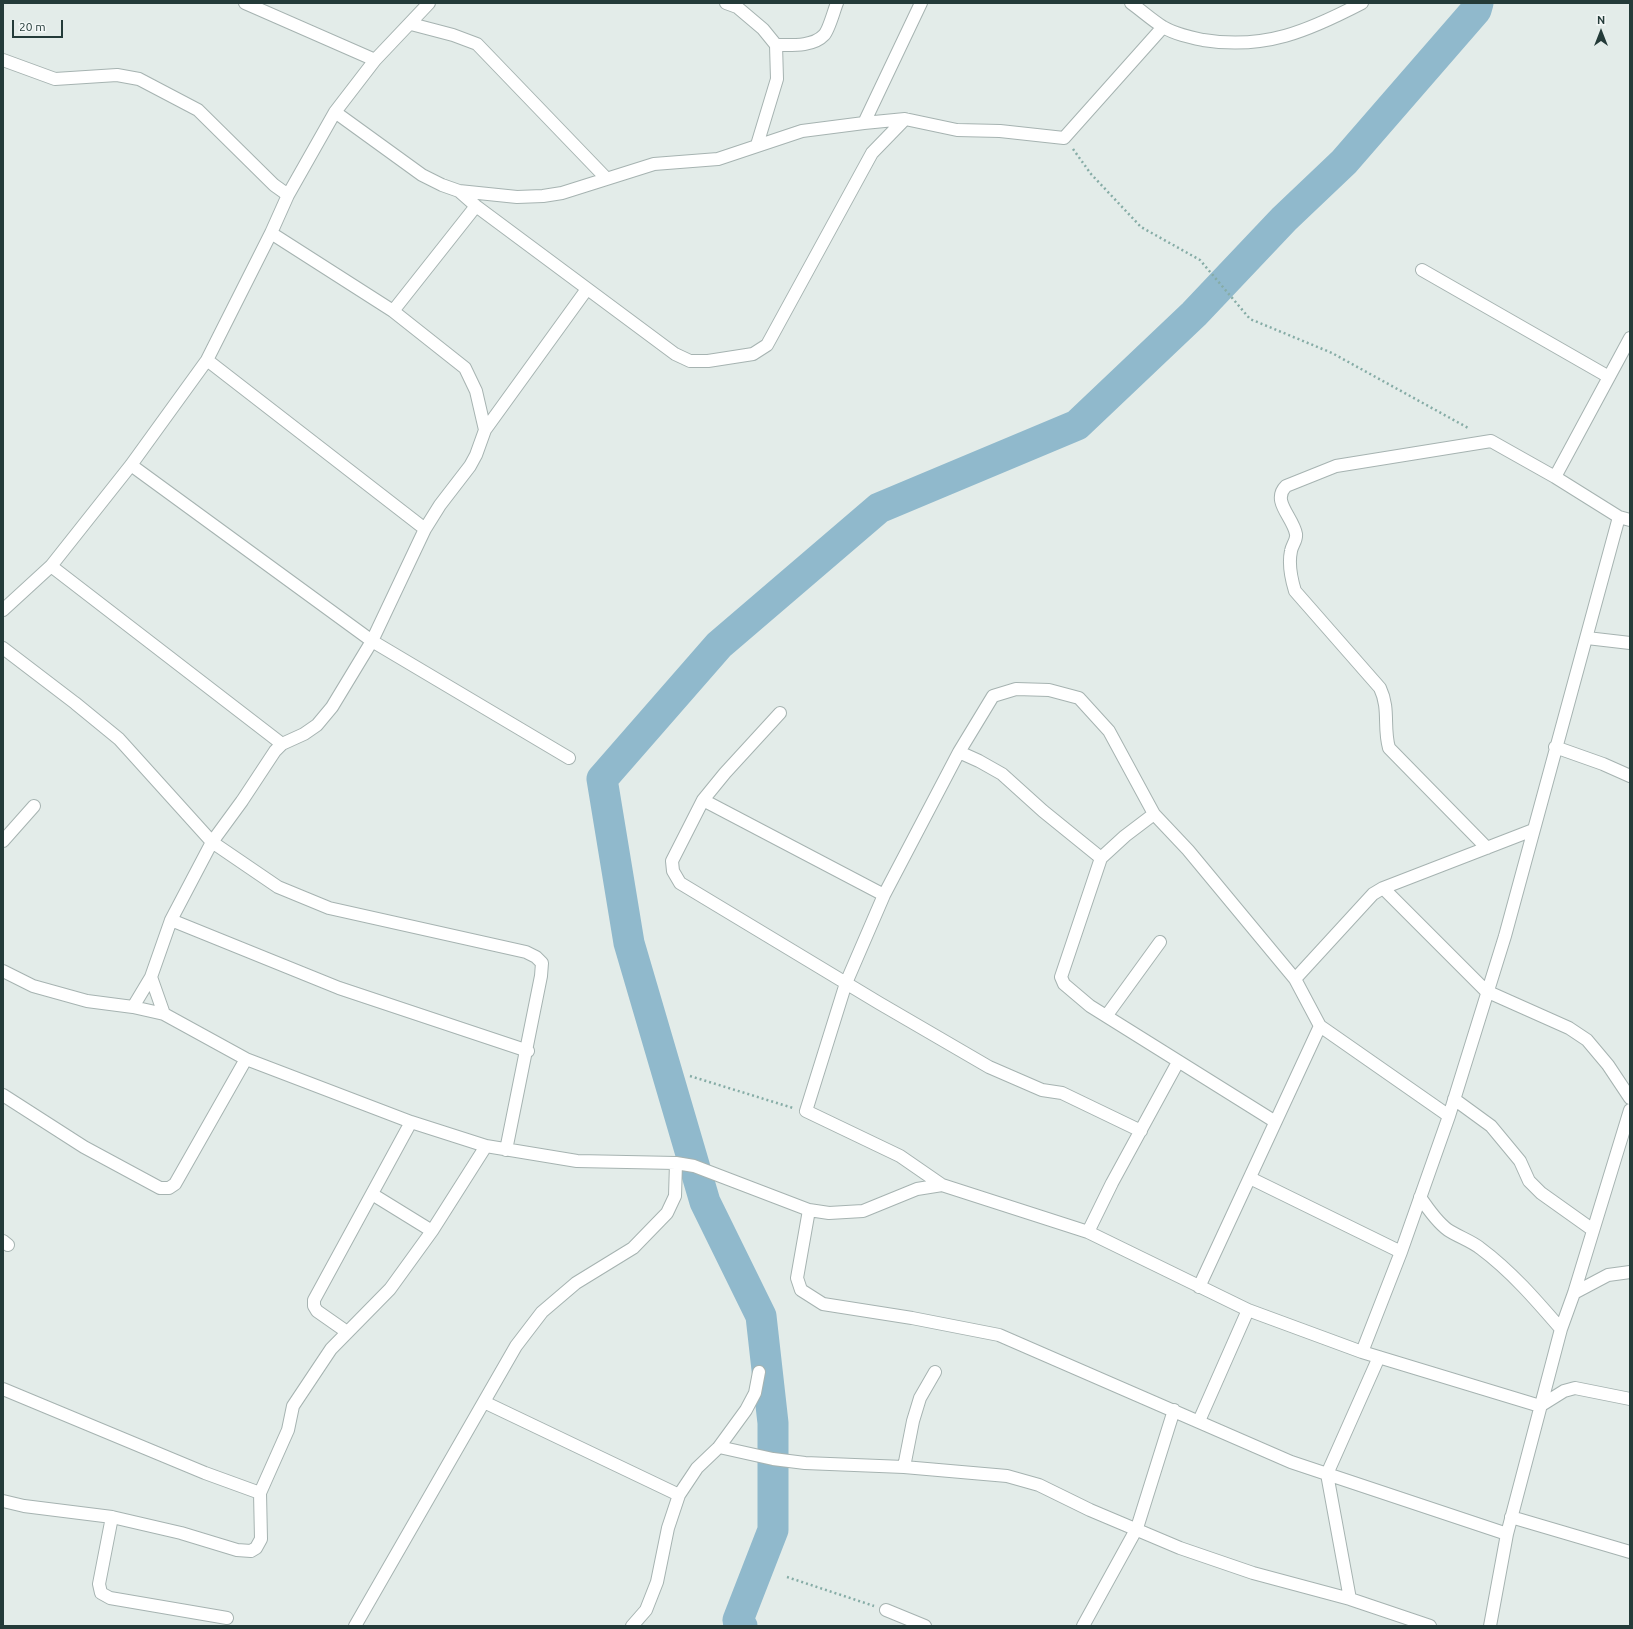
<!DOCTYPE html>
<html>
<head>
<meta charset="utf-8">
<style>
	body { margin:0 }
	#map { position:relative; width:1633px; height:1629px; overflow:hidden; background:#e3ece9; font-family:Ubuntu,sans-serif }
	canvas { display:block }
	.frame { position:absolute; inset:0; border:4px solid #243b39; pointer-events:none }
	.north { position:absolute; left:1581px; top:12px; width:40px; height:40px; -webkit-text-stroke:3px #f3f8f7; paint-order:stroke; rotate:0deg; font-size:11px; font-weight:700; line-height:16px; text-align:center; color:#243b39 }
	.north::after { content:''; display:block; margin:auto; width:14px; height:18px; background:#243b39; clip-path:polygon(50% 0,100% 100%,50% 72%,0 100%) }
	.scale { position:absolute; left:12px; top:20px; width:51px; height:18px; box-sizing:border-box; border:2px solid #243b39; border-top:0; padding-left:5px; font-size:12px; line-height:14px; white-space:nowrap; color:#243b39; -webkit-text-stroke:3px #f3f8f7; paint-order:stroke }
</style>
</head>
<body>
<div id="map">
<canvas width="1633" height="1629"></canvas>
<div class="frame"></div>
<div class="north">N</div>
<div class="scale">20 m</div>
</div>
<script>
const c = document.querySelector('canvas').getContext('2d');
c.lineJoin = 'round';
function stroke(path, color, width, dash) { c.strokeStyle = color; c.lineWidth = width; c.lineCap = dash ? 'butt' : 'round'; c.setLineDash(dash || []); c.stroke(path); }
const river = new Path2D(`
	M742,1626L738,1620L773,1530V1423L761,1316L705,1202L629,943L602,779L719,645L879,508L1077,425L1194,314L1284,219L1344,162L1476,10L1478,3`);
const path = new Path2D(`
	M1073,149L1091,174L1141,227L1200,260L1250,319L1332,353L1470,429
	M690,1076L793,1108
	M787,1577L874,1606`);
const street = new Path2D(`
	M245,3L375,60
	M726,3L737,7L763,29L776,45L777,79L757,145
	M1131,3C1142,11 1152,20 1163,27C1175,34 1189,37 1203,40C1265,50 1308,31 1362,3
	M411,24L453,35L477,44L606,178
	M776,45C790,45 813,47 824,35C829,30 834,10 837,3
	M3,60L55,79L117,75L139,79L198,110L274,185L288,195
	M335,112L422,175L442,185L459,191L517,197L543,196L562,193L654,164L718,159L802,131L864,123L905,119L957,130L1000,131L1064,138L1163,27
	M864,123L921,3
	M459,191L476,206L675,354L690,361H708L753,354L767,345L872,153L905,119
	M271,233L393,311L465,368L476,391L485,430
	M1422,270L1609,377
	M393,311L476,206
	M207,360L425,529
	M131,465L372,641L569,758
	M1555,477L1630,338
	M51,566L282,744
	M3,610L51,566L131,465L207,360L271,233L288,195L335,112L375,60L429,3
	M1587,638L1630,643
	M3,648L75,703L119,739L212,842L278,887L329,908L526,952L536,957L542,963L541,976L506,1150
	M780,713L725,773L703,800L672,861L673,871L680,883L879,1003L989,1067L1042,1090L1062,1093L1141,1131
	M1555,747L1603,764L1630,776
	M959,752L979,761L1002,774L1043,811L1101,858
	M703,800L884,895
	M1154,814L1125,836L1101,858L1061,977L1064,984L1090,1006L1274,1121
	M3,841L34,806
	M1487,848L1389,748C1383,727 1390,709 1380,688L1295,591C1291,578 1288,565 1291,551C1292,545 1297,540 1296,534C1293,517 1271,501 1286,486L1336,466L1491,441L1555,477L1619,517L1630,520
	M1383,888L1486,991L1569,1028L1587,1040L1608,1065L1630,1098
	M171,920L339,988L528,1051
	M3,971L33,986L87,1001L133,1007L164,1014L246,1059L411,1122L486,1146L577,1161L676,1163L694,1166L809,1210L829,1213L863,1211L917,1189L942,1185L1088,1232L1248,1310L1362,1352L1540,1406L1564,1391L1575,1388L1630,1399
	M151,977L164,1014
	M1295,979L1373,894L1383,888L1533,830
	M133,1007L151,977L171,920L212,842L242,801L275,751L282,744L304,734L317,725L332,707L372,641L425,529L440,505L470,466L476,455L485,430L587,289
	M1107,1015L1160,942
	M3,1095L84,1147L160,1188H169L175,1184L246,1059
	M1454,1099L1491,1126L1520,1161L1529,1181L1541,1193L1593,1230
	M1250,1178L1401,1252
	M942,1185L900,1156L806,1111L846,983L884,895L959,752L993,696L1016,689L1049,690L1079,698L1109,731L1154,814L1188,850L1295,979L1320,1026L1449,1116
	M372,1194L432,1231
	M1420,1197C1428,1209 1437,1222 1448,1230C1459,1237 1471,1241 1480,1248C1511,1271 1536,1300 1561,1329
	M809,1210L797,1278L801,1290L823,1304L912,1318L999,1335L1291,1462L1507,1534
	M1088,1232L1112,1183L1178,1062
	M3,1241L8,1245
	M1199,1287L1320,1026
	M1574,1293L1608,1275L1630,1272
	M347,1332L317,1311L314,1306V1300L411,1122
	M1362,1352L1401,1252L1449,1116L1505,936L1619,517
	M3,1389L205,1473L260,1493
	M484,1402L679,1495
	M1199,1421L1248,1310
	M719,1447L773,1459L805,1463L904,1467L1007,1476L1039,1485L1090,1510L1180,1548L1253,1573L1350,1599L1430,1626
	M904,1467L913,1421L920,1398L935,1372
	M3,1501L24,1506L112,1517L181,1533L237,1550L251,1551L256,1548L261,1539L260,1493L288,1430L293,1406L331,1349L390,1289L432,1231L486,1146
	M112,1517L99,1584L101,1593L110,1598L227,1618
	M1511,1517L1630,1552
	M1350,1599L1327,1474L1379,1357
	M886,1610L925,1626
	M355,1626L516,1346L542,1312L576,1283L633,1248L667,1213L675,1196L676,1163
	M632,1626L646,1610L657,1582L668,1528L679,1495L697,1468L719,1447L746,1410L755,1393L759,1372
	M1083,1626L1137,1528L1174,1410
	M1490,1626L1507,1534L1561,1329L1574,1293L1630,1110`);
stroke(river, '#90b9cc', 31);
stroke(street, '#a6b3b1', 14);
stroke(path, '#86aca6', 2.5, [2, 3]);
stroke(street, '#fff', 12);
</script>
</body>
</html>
